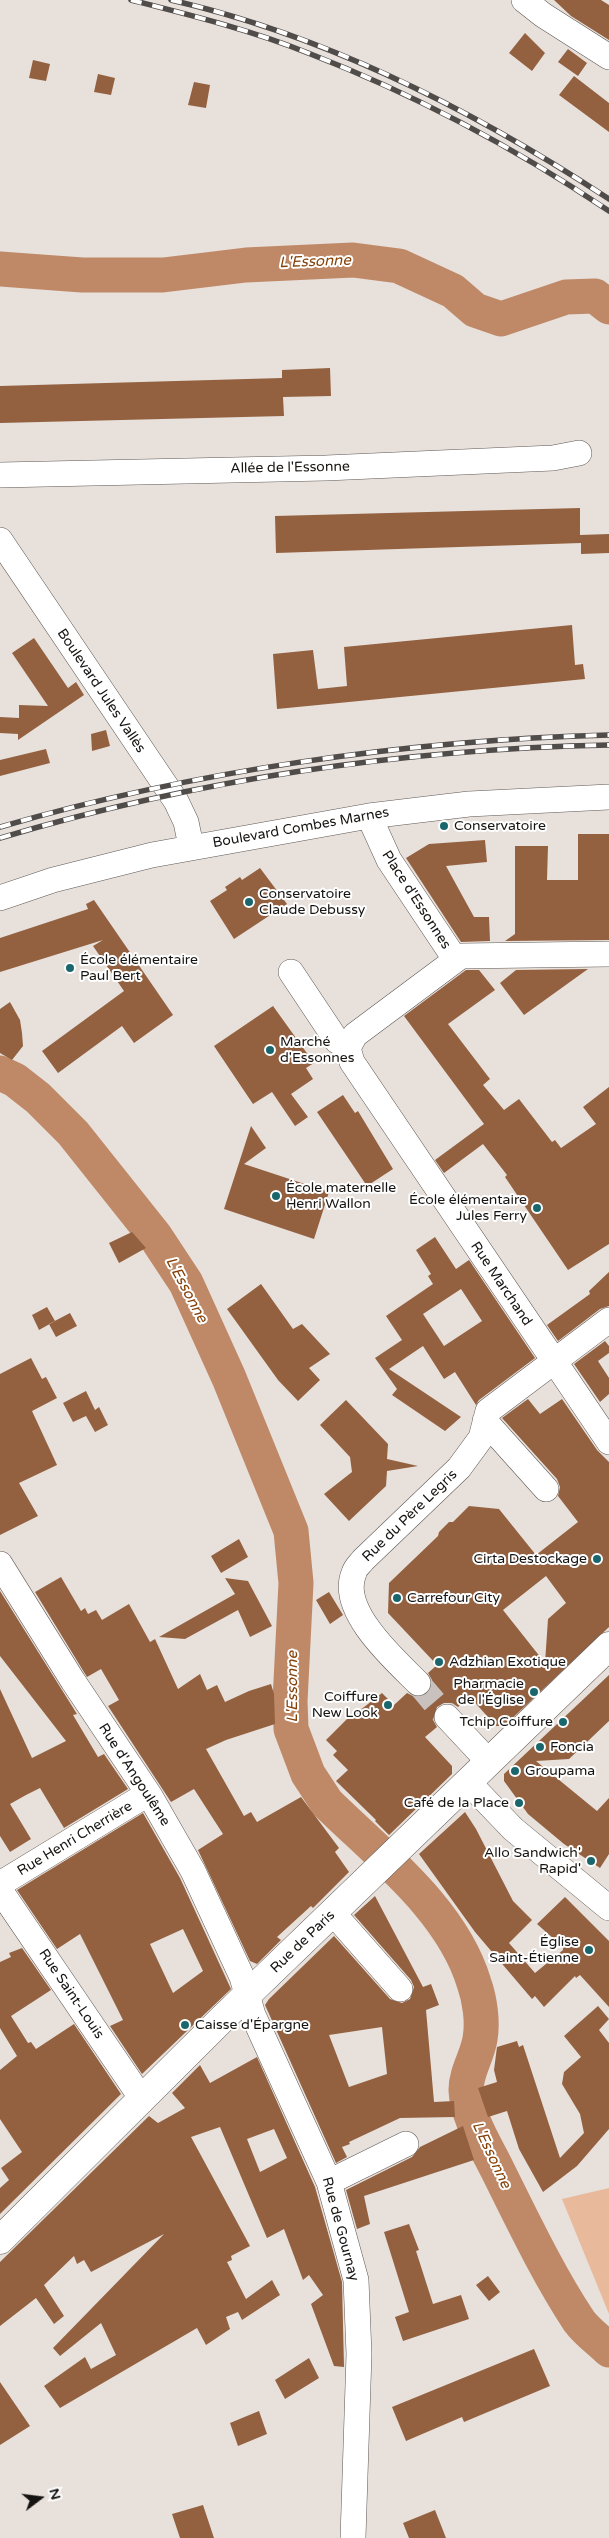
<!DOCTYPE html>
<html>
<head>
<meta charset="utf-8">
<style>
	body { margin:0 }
	#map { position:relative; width:609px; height:2538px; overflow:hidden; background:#e8e0db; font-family:"Varela Round",sans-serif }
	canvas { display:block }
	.north { position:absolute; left:15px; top:2473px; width:50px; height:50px; -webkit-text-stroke:4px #fff; paint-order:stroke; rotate:75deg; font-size:14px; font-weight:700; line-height:20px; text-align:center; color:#161412 }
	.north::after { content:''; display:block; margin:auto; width:18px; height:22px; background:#161412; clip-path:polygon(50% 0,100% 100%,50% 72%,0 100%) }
</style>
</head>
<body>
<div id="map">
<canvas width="609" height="2538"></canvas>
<div class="north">N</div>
</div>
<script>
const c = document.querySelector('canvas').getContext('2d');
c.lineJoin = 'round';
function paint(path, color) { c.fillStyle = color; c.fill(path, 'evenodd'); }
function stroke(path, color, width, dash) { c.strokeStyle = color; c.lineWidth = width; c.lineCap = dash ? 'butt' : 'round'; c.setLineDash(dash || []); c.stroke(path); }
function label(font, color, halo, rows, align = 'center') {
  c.font = font + ' "Varela Round",sans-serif'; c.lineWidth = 4; c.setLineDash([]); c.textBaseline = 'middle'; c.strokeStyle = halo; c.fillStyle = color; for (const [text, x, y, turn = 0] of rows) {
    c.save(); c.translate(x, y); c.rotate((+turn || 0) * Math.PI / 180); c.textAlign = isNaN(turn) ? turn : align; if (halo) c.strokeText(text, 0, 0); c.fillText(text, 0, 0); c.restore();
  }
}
const green = new Path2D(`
	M609,2188V2314L562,2199Z`);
const river = new Path2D(`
	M0,269L82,275H163L246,265L353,260L399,266L453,291L475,310L501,319L566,297L595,296L609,307
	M0,1073L15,1080L38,1098L73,1133L155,1236L186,1283L229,1378L291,1531L296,1583L290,1701L291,1729L308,1774L327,1803C380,1855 452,1910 474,1983C480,2000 483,2022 480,2039C477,2057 466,2072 466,2090C467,2118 486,2146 498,2171C523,2221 548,2274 579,2321C587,2332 600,2341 609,2350`);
const building = new Path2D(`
	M554,0H601L609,5V40L571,16Z
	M525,33L545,53L532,71L509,53Z
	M568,49L587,63L578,76L558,62Z
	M33,60L50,64L46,81L29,78Z
	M98,74L115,78L111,95L94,92Z
	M574,76L609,103V132L559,95Z
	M194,82L210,85L206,108L188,105Z
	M330,368L331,396L283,397L284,416L0,423V386L282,378V370Z
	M580,508V535L609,534V553L581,554V543L276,553L275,516Z
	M572,625L575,665L583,664L585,679L277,709L273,654L313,650L318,689L347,686L344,647Z
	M34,638L68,688L76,682L84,695L18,740V734L0,733V717L19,718V705L48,706L12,653Z
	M106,730L110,746L92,751L91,734Z
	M46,749L50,763L0,776V760Z
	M578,834H609V940L505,941L515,934V846H548L547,880H578Z
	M485,840L487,862L446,866L474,917H489L490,941L461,942L406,858L429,844Z
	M260,868L287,904L234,939L210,901L227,890L225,887L240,877L242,880Z
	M94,900L173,1015L134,1043L122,1026L58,1073L42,1051L124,991L93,946L103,940L0,972V938L88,909L86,904Z
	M588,969L524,1015L500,983L516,970Z
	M466,970H479L495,990L448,1024L490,1079L483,1085L504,1110L519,1099L552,1142L555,1140L561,1148L596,1124L583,1107L609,1087V1244L568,1270L505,1177L507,1175L483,1144L444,1173L435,1160L484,1124L404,1016Z
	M10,1002L20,1020L22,1033L23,1046L12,1060L0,1053V1009Z
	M273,1006L314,1063L306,1068L313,1079L291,1094L308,1117L295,1126L272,1092L253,1104L214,1046Z
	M343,1095L355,1113L358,1111L393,1169L367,1186L317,1112Z
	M251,1126L266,1148L244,1164L329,1192L314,1239L224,1209Z
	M132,1232L146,1248L119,1263L109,1243Z
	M435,1237L456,1269L469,1260L535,1358L479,1400L476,1405L455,1372L444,1379L423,1346L389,1369L461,1417L445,1431L392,1395L397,1389L375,1358L402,1340L386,1316L433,1284L428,1276L431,1274L416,1250ZM461,1289L482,1321L444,1346L423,1314Z
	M609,1272V1306L600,1309L558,1341L547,1325L590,1294L589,1291Z
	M261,1284L293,1329L302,1324L330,1354L309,1368L320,1380L298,1401L278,1380L227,1309Z
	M47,1307L55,1321L39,1330L32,1315Z
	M70,1313L77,1326L56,1337L49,1324Z
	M605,1341L609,1346V1353L598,1361L609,1378V1394L600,1402L574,1364Z
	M31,1358L42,1379L46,1377L57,1398L32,1411L57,1465L19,1483L38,1516L0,1535V1374Z
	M86,1391L95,1410L99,1407L108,1425L95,1432L86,1416L73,1422L63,1403Z
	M528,1399L540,1414L562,1399L597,1450L609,1462V1627L504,1726H496L469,1696L458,1707L452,1703H444L437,1707L433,1720L437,1727L425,1737L452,1766V1774L389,1835L375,1821L376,1820L336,1781L348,1770L333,1755L337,1751L326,1740L353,1713L354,1715L382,1693L394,1705L407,1693L415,1697H422L429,1693L432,1680L428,1673L437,1665L388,1613L389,1583L438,1536L439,1532L449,1522H453L469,1506L499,1509L536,1555L578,1522L558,1496L560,1487L557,1479L502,1418ZM546,1576L566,1603L548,1619L545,1663L503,1610Z
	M346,1400L388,1444L387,1459L418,1466L387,1471L386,1486L349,1521L324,1494L352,1472L350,1457L320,1425Z
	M239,1539L248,1557L221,1573L211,1556Z
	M61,1577L81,1611L85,1608L88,1614L96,1610L102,1620L129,1604L150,1642L155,1639L178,1689L200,1674L207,1690L217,1685L225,1702L249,1691L271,1684L274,1694L275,1724L226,1740L206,1749L244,1816L251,1812L257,1822L301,1797L339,1848L335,1852L349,1872L313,1908L311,1906L277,1937L281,1940L257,1964L250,1961L198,1850L223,1834L194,1789L171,1802L108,1706L119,1700L101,1669L87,1677L35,1592Z
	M225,1578L248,1581L272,1626L250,1637L238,1610L185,1639L159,1637L235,1594Z
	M0,1591L77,1714L73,1715L98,1757L104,1754L128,1789L64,1828L40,1788L26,1795L10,1804L31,1839L10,1852L0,1836V1689L32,1758L66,1741L0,1656Z
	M329,1592L343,1615L330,1624L316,1600Z
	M609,1675V1721L569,1759L536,1761L597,1811L609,1798V1854L600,1868L564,1844L528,1814L504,1781V1774Z
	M465,1812L476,1829L513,1901L532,1920L509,1943L535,1973L563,1950V1947L537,1924L565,1897L609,1941V2007L580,1975L576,1978L575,1976L544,2007L535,1996L532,1999L475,1932L419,1854Z
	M143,1813L180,1878L231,1989L142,2074L110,2026L123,2020L80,1934L57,1949L17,1890ZM183,1929L203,1971L173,1993L150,1944Z
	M375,1896L423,1987L431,1984L439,2005L426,2010L434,2102L454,2101L455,2117L400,2118L349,2142L350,2144L342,2147L347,2157L336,2163L265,2005L269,1999L334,1936L390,1999L402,2003L410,1999L414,1987L411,1980L354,1915ZM382,2027L387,2074L349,2087L329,2035Z
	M22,1948L51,1990L11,2016L28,2043L31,2042L36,2049L74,2024L121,2094L0,2214V2188L9,2180L1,2168L22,2152L0,2119V2070L17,2056L0,2028V1962L11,1957L9,1953Z
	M598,2006L609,2019L599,2030L609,2043V2129L577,2166L543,2192L519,2149L507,2111L488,2117L478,2088L497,2082L494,2070L497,2047L517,2041L519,2047L523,2045L560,2158L584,2133L580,2114L562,2084L564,2072L581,2057L564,2036Z
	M257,2057L315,2187L342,2282L344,2367L334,2366L311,2304L323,2295L309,2275L303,2280L284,2229L267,2238L220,2127L191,2137L250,2246L231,2256L232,2260L227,2262L246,2299L272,2280L280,2295L242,2320L238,2312L226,2317L230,2329L206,2345L197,2328L60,2408L44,2386L85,2357L91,2369L116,2355L101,2323L60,2356L53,2348L164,2234L91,2272L84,2260L77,2264L74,2256L44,2285L64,2316L54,2324L36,2298L0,2326V2262L149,2116L158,2123L185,2108L172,2093L200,2065L210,2083ZM274,2129L287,2158L260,2172L247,2139Z
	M463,2126L474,2160L364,2196L370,2224L357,2229L346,2190L412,2157L420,2147Z
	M409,2224L419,2250L416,2251L433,2304L461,2295L469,2319L403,2341L395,2317L409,2312L384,2232Z
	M488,2276L500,2292L489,2301L476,2285Z
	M534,2349L550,2386L464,2422L462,2417L406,2441L392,2407Z
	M309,2358L319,2378L285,2399L275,2380Z
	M0,2382L30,2426L0,2445Z
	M259,2411L267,2434L238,2446L230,2423Z
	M203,2505L214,2538H180L172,2514Z
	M435,2510L446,2538H409L403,2523Z`);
const minorTunnel = new Path2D(`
	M418,1683L447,1717`);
const minor = new Path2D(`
	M524,0L543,15L609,57
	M0,475L326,468L553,458L579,453
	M0,540L176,801L186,822L191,846
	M369,816L389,860L455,959
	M0,898L53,880L152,855L369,816L469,804L609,797
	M291,972L337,1041L348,1048
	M348,1048L352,1062L609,1442
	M348,1048L355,1035L461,956L609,954
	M485,1421L546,1489
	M0,1564L73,1681L150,1796L193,1871L242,1977L253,2015L329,2182L356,2280L359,2354L353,2538
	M418,1683C395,1660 338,1610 354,1573C355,1568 360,1564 363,1560L459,1468L481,1438L488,1411L609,1320
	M447,1717L489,1762
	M468,1782L513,1829L609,1908
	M0,1884L141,1798L150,1796
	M0,1890L142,2099
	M333,1913L400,1989
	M329,2182L406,2144`);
const major = new Path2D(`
	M0,2240L221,2020L609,1646`);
const rail = new Path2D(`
	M131,0C190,15 251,30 308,53C414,94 515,148 609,211
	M171,0C328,36 475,111 609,199
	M0,827C193,771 408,740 609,735
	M0,838C196,780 404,749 609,745`);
const markers = [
	[444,826,5,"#19676d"],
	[249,902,5,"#19676d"],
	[70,968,5,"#19676d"],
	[270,1050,5,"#19676d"],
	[276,1196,5,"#19676d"],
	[537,1208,5,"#19676d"],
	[597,1559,5,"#19676d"],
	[397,1598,5,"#19676d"],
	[439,1662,5,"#19676d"],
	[534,1692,5,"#19676d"],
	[388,1705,5,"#19676d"],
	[563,1722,5,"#19676d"],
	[540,1747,5,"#19676d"],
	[515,1771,5,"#19676d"],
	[519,1803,5,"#19676d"],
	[591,1861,5,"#19676d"],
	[589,1950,5,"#19676d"],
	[185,2025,5,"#19676d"]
];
const streetNames = [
	["Allée de l'Essonne",290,468,-1],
	["Boulevard Jules Vallès",101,691,56],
	["Boulevard Combes Marnes",301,828,-10],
	["Place d'Essonnes",416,900,57],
	["Rue Marchand",501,1284,56],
	["Rue du Père Legris",410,1516,-44],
	["Rue d'Angoulême",134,1775,57],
	["Rue Henri Cherrière",75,1839,-31],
	["Rue de Paris",303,1942,-44],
	["Rue Saint-Louis",71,1994,56],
	["Rue de Gournay",340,2229,75]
];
const poiNames = [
	["Conservatoire",454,826],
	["Conservatoire",259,894],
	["Claude Debussy",259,910],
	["École élémentaire",80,960],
	["Paul Bert",80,976],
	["Marché",280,1042],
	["d'Essonnes",280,1058],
	["École maternelle",286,1188],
	["Henri Wallon",286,1204],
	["École élémentaire",527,1200,"right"],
	["Jules Ferry",527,1216,"right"],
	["Cirta Destockage",587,1559,"right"],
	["Carrefour City",407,1598],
	["Adzhian Exotique",449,1662],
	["Pharmacie",524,1684,"right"],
	["de l'Église",524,1700,"right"],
	["Coiffure",378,1697,"right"],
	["New Look",378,1713,"right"],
	["Tchip Coiffure",553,1722,"right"],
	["Foncia",550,1747],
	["Groupama",525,1771],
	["Café de la Place",509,1803,"right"],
	["Allo Sandwich'",581,1853,"right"],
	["Rapid'",581,1869,"right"],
	["Église",579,1942,"right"],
	["Saint-Étienne",579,1958,"right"],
	["Caisse d'Épargne",195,2025]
];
const waterNames = [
	["L'Essonne",315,262,-2],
	["L'Essonne",186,1290,62],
	["L'Essonne",293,1687,-90],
	["L'Essonne",491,2155,65]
];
paint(green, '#e9b99b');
stroke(river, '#bf8967', 35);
paint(building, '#936140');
stroke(minorTunnel, '#c8c1bd', 25, [25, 12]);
stroke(minor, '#5e5854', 26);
stroke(major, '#5e5854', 29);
stroke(minor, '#fff', 25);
stroke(major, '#fff', 28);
stroke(rail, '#504c4a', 5.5);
stroke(rail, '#fff', 4, [11]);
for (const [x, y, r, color] of markers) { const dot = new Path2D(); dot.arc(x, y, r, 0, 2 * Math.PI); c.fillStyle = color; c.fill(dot); stroke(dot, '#fff', 2); }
label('14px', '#161412', '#fff', streetNames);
label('14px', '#161412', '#fff', poiNames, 'left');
label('italic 15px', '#854108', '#fff', waterNames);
</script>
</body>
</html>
